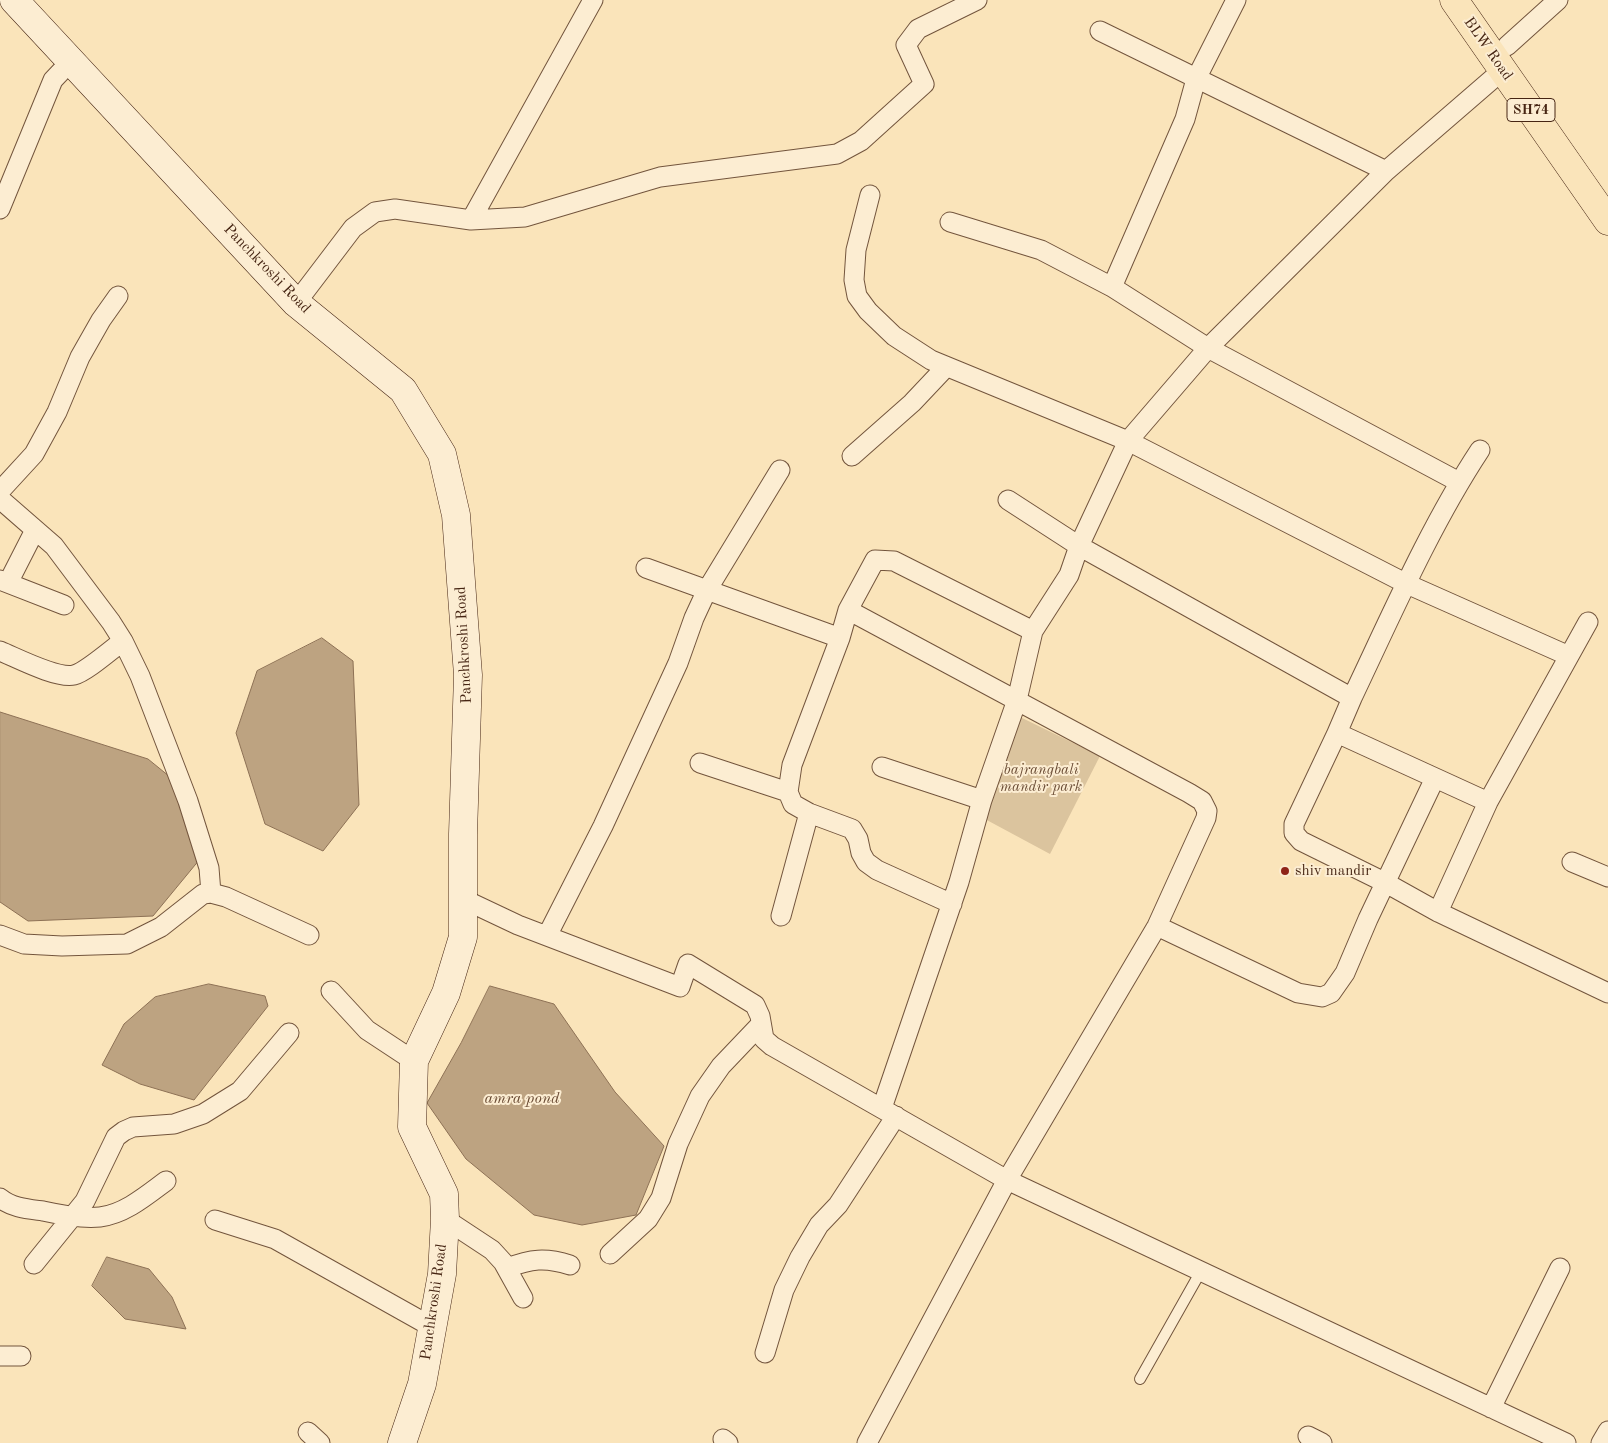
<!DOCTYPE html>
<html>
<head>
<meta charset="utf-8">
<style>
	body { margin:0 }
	canvas { display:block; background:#fae4ba }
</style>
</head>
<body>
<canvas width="1608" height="1443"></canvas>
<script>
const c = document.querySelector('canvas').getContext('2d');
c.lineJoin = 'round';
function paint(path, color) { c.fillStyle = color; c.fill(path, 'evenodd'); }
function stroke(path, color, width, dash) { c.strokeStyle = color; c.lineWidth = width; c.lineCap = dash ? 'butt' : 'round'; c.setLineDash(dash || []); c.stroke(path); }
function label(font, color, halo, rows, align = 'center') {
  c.font = font + ' "Old Standard TT",serif'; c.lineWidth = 4; c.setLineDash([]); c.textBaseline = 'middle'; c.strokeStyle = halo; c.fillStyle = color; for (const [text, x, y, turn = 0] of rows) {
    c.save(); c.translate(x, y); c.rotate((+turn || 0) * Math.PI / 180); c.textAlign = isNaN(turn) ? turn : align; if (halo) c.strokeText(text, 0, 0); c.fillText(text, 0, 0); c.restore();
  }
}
const green = new Path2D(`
	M1016,715L1100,756L1050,854L983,818Z`);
const water = new Path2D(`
	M322,638L353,661L359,805L323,851L265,824L236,733L257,671Z
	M0,712L148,759L175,781L200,859L153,916L28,921L0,902Z
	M209,984L265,996L268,1006L194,1100L140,1084L102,1065L124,1024L155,997Z
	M490,986L554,1004L615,1092L664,1146L636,1215L582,1225L534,1215L466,1159L427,1103L461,1043Z
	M107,1257L149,1269L172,1297L186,1329L125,1319L92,1286Z`);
const lane = new Path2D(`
	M1140,1379L1201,1271`);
const street = new Path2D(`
	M1100,31L1386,171
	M1507,46L1558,0
	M870,195L856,250L854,280L857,296L868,311L894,336L931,360L1128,441L1407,584L1569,656
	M0,209L53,80L71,61
	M471,220L593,0
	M950,222L1041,250L1112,287L1208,348L1459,482
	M1112,287L1185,119L1196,79L1236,0
	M296,303L353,228L375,212L395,209L471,220L525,217L660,177L837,154L861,141L924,84L906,45L918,29L977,0
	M852,456L912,403L946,367
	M0,491L34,454L57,412L80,357L101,320L118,296
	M0,499L54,546L111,622L123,641L140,676L188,801L209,868L211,893
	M1008,500L1079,546L1352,698L1337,733L1488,802
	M646,568L840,638
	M0,580L64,605
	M8,583L35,530
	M848,610L1189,793L1202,801L1207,811L1206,818L1157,926L1007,1180L867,1443
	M0,651C17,658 57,679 74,675C86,672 112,649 123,641
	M1352,698C1391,616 1430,526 1480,450
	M1337,733L1294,824V833L1301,841L1386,883L1438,912L1608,993
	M700,763L788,792
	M882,767L982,800
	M1572,862L1608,877
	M463,899L518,925L680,987L688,964L755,1005L760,1016L764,1039L772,1046L1007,1180L1566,1443
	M952,904L877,870L866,862L861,853L858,839L852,829L809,813L793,804L788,792L792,765L840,638L848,610L875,560L894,561L1033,631
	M1438,912L1488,802L1588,622
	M781,916L809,813
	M1157,926L1298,993L1322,997L1331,993L1345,973L1368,919L1435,778
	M0,935L24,944L62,946L127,944L161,927L203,894L211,893L226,897L309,935
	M547,936L603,826L678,663L694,618L707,590L780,470
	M331,991L367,1030L414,1061
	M882,1108L959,882L982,800L1017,700L1033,631L1069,575L1079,546L1128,441L1208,348L1386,171L1504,69
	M0,1198C12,1208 28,1209 43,1211C61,1215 81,1219 100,1217C125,1214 147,1195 166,1181
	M445,1219L492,1250L503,1262L523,1298
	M215,1220L275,1239L432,1327
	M610,1254L648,1219L661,1198L678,1144L700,1096L721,1066L761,1024
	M34,1264L85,1201L116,1137L124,1131L133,1127L174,1124L203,1114L240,1091L289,1033
	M507,1268C531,1259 545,1257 570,1265
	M765,1353L784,1290L800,1257L819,1225L838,1205L896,1116
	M0,1356H21
	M1491,1408L1560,1268
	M308,1432L320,1443
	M1308,1436L1322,1443
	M723,1439L728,1443
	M1601,1443L1608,1431`);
const secondary = new Path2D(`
	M14,0L296,303L403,390L442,454L456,515L468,675L463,834V937L446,993L414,1061L412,1127L444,1194L445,1219L442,1274L422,1384L402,1443`);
const primary = new Path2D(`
	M1454,0L1608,221`);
const markers = [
	[1285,871,5,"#8f2418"]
];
const shields = [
	[1531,110,48]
];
const shieldNames = [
	["SH74",1531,110]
];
const streetNames = [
	["BLW Road",1488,49,55],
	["Panchkroshi Road",267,269,46],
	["Panchkroshi Road",464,645,-93],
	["Panchkroshi Road",434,1302,-82]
];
const parkNames = [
	["bajrangbali",1041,770],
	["mandir park",1041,787]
];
const poiNames = [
	["shiv mandir",1295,871]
];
const waterNames = [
	["amra pond",522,1099]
];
paint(green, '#dbc49e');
paint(water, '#bda381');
stroke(water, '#8d7155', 1);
stroke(lane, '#73553d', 12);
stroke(street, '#73553d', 21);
stroke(secondary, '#462513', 29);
stroke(primary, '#462513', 29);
stroke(lane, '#fcedd2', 10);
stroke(street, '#fcedd2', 19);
stroke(secondary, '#fcedd2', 28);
stroke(primary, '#fae4ba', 28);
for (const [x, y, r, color] of markers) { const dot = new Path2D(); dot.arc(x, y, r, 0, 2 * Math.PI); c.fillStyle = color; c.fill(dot); stroke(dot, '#fcedd2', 2); }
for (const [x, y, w] of shields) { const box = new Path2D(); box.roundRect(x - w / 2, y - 11.5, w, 23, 4); c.fillStyle = '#fcedd2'; c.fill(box); stroke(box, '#462513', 1); }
label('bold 14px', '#462513', null, shieldNames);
label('15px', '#462513', '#fcedd2', streetNames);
label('italic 15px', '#6b4d36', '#fcedd2', parkNames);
label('15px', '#462513', '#fcedd2', poiNames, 'left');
label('italic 16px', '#6a4b34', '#fcedd2', waterNames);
</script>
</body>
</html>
